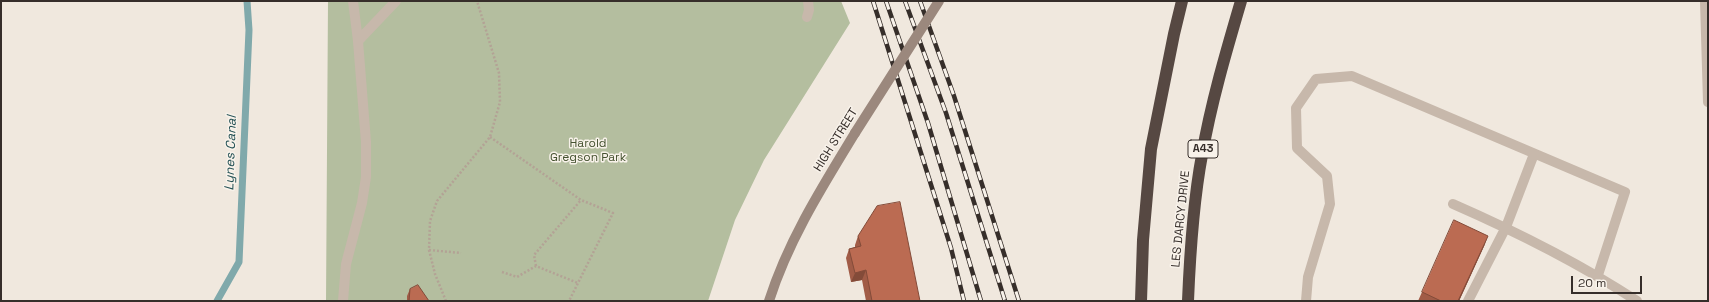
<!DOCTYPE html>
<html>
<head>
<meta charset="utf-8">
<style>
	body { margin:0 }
	#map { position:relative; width:1709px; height:302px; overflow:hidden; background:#f0e8de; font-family:"Space Grotesk",sans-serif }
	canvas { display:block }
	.frame { position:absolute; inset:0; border:2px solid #362e2a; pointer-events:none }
	.scale { position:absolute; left:1571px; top:276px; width:71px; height:18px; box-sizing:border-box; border:2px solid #362e2a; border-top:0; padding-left:5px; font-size:12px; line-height:14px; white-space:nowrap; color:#362e2a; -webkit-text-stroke:3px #f8f2ea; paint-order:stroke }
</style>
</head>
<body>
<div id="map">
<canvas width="1709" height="302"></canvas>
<div class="frame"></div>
<div class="scale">20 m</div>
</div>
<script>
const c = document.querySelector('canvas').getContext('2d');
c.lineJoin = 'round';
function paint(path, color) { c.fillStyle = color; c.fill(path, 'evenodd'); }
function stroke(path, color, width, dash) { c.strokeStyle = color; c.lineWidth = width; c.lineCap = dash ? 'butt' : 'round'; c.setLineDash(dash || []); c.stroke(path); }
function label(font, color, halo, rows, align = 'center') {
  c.font = font + ' "Space Grotesk",sans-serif'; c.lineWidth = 3; c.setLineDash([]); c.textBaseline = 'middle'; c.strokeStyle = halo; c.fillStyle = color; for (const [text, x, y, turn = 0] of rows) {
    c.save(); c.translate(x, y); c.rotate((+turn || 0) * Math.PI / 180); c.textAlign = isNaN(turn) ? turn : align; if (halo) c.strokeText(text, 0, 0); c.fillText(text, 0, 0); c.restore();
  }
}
const green = new Path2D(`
	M328,1H841L850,23L764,160L735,220L708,301H326Z`);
const stream = new Path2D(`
	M217,301L239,262L249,30L247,1`);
const path = new Path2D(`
	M490,137L581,200L613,213L569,301
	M429,250L461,253
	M536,266L534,255L581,200
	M502,272L517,277L536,266L578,283
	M446,301L435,274L429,250L430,221L437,201L490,137L500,102L499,73L477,1`);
const lane = new Path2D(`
	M807,17L809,10L808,1
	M358,41L396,1
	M1453,204C1517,232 1579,263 1637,301
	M343,301L346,264L362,203L366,177V142L358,41L353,1
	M1306,301L1308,277L1330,204L1327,176L1297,148L1296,108L1316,79L1352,76L1625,192L1598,275
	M1468,301L1506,227L1534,154`);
const street = new Path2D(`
	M1705,1L1708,102`);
const secondary = new Path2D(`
	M769,301C788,241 822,187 855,133`);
const highway = new Path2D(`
	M1141,301L1143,240L1151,149L1174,34L1182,1
	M1188,301C1190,252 1193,203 1202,155C1211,103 1226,52 1241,1`);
const rail = new Path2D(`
	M873,1L951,248L964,301
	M886,1L928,123L981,301
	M905,1L946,113L1005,301
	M920,1L954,96L1019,301`);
const secondaryBridge = new Path2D(`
	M855,133L939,1`);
const wall = new Path2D(`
	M858,236L920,301H866L862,280L851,282L846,258L849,249L855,247V245Z
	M1485,244L1459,301H1418L1422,292Z
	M410,289L429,301H407V296Z`);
const shadedWall = new Path2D(`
	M1488,236L1485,244L1459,301H1458Z
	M866,270L862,280L851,282L855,273Z`);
const building = new Path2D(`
	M900,202L920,301H872L866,270L855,273L849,249L861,246L858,236L877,206Z
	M1454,220L1488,236L1458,301H1441L1422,292Z
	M418,285L429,301H409L410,289Z`);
const shields = [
	[1203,149,30]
];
const shieldNames = [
	["A43",1203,149]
];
const streetNames = [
	["HIGH STREET",836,140,-58],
	["LES DARCY DRIVE",1181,219,-84]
];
const parkNames = [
	["Harold",588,144],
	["Gregson Park",588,158]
];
const waterNames = [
	["Lynes Canal",231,153,-88]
];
paint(green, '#b4be9f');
stroke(stream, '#80a9ab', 7);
stroke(path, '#b3a295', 2.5, [2, 2]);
stroke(lane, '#c7b8ab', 10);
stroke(street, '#c7b8ab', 10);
stroke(secondary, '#9b887d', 10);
stroke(highway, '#564842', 12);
stroke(rail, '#362e2a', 4.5);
stroke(rail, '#f8f2ea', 3, [9]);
stroke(secondaryBridge, '#9b887d', 10);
paint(wall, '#a15c47');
paint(shadedWall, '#834b39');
paint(building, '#bb6b52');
stroke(building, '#834b39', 1);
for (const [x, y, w] of shields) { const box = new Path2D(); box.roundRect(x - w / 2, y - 9, w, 18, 3); c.fillStyle = '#f8f2ea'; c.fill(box); stroke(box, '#362e2a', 1); }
label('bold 11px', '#362e2a', null, shieldNames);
label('12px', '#362e2a', '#f8f2ea', streetNames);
label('12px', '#455230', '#f8f2ea', parkNames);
label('italic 13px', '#235054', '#f8f2ea', waterNames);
</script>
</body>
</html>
